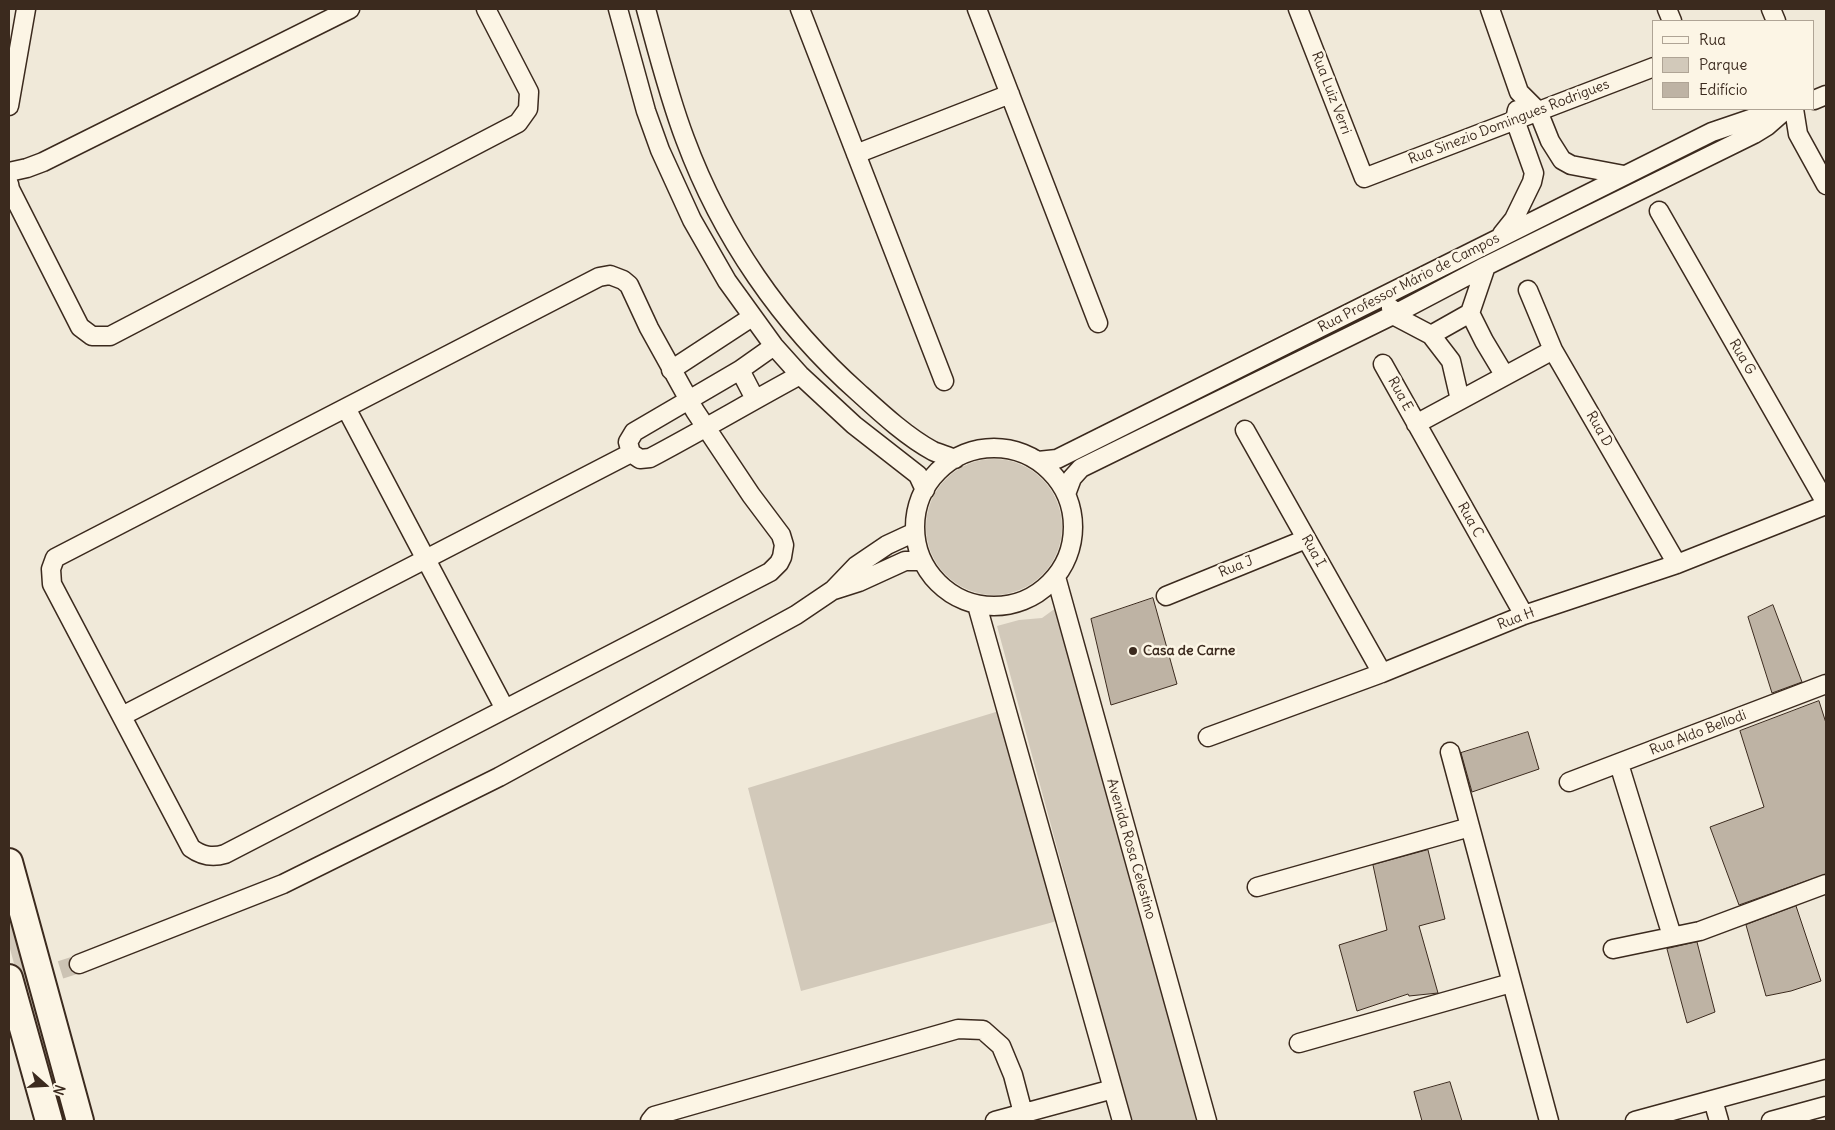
<!DOCTYPE html>
<html>
<head>
<meta charset="utf-8">
<style>
	body { margin:0 }
	#map { position:relative; width:1835px; height:1130px; overflow:hidden; background:#f0e9d9; font-family:Delius,sans-serif }
	canvas { display:block }
	.frame { position:absolute; inset:0; border:10px solid #3b2a1e; pointer-events:none }
	.legend { position:absolute; left:1652px; top:20px; width:162px; height:90px; box-sizing:border-box; background:#fcf5e5; border:1px solid #afa495; margin:0; padding:6px 9px; list-style:none; font-size:15px; color:#3b2a1e }
	.legend li { display:flex; align-items:center; gap:10px; height:25px }
	.legend b { width:25px; border:1px solid #afa495 }
	.north { position:absolute; left:20px; top:1060px; width:50px; height:50px; -webkit-text-stroke:4px #fcf5e5; paint-order:stroke; rotate:109deg; font-size:14px; font-weight:700; line-height:20px; text-align:center; color:#3b2a1e }
	.north::after { content:''; display:block; margin:auto; width:18px; height:22px; background:#3b2a1e; clip-path:polygon(50% 0,100% 100%,50% 72%,0 100%) }
</style>
</head>
<body>
<div id="map">
<canvas width="1835" height="1130"></canvas>
<div class="frame"></div>
<ul class="legend">
<li><b style="height:6px;background:#fcf5e5"></b>Rua</li>
<li><b style="height:14px;background:#d2c9ba"></b>Parque</li>
<li><b style="height:14px;background:#beb3a4"></b>Edifício</li>
</ul>
<div class="north">N</div>
</div>
<script>
const c = document.querySelector('canvas').getContext('2d');
c.lineJoin = 'round';
function paint(path, color) { c.fillStyle = color; c.fill(path, 'evenodd'); }
function stroke(path, color, width, dash) { c.strokeStyle = color; c.lineWidth = width; c.lineCap = dash ? 'butt' : 'round'; c.setLineDash(dash || []); c.stroke(path); }
function label(font, color, halo, rows, align = 'center') {
  c.font = font + ' Delius,sans-serif'; c.lineWidth = 5; c.setLineDash([]); c.textBaseline = 'middle'; c.strokeStyle = halo; c.fillStyle = color; for (const [text, x, y, turn = 0] of rows) {
    c.save(); c.translate(x, y); c.rotate((+turn || 0) * Math.PI / 180); c.textAlign = isNaN(turn) ? turn : align; if (halo) c.strokeText(text, 0, 0); c.fillText(text, 0, 0); c.restore();
  }
}
const green = new Path2D(`
	M926 527a68 68 0 1 1 136 0a68 68 0 1 1-136 0Z
	M1060,605L1196,1121H1131L997,626L1019,620L1042,618Z
	M999,711L1057,921L801,991L748,788Z
	M9,896L70,1121H56L9,945Z`);
const building = new Path2D(`
	M1153,598L1177,684L1111,705L1091,619Z
	M1773,605L1802,682L1772,693L1748,617Z
	M1819,701L1826,723V874L1739,905L1710,827L1764,807L1740,731Z
	M1528,732L1539,769L1472,792L1461,753Z
	M1428,850L1445,919L1419,926L1438,993L1409,996L1408,994L1357,1011L1339,945L1387,930L1373,865Z
	M1796,906L1821,981L1791,991L1766,996L1746,925Z
	M1697,942L1715,1012L1687,1023L1667,949Z
	M1450,1082L1462,1121H1422L1414,1092Z`);
const minorTunnel = new Path2D(`
	M9,986L79,964`);
const minor = new Path2D(`
	M618,9L646,111L660,150L692,220L727,281L774,346L800,375L854,425L918,475L925,490
	M646,9C658,53 669,97 685,139C721,236 781,324 859,393C881,413 907,437 933,451C940,454 948,456 955,459
	M800,9L944,381
	M977,9L1098,323
	M1298,9L1364,178L1654,67
	M1490,9L1519,92L1538,111L1550,141L1562,160L1571,165L1624,175
	M1667,9L1672,21
	M1771,9L1776,21
	M1814,100L1826,95
	M9,106L26,9
	M1794,109L1798,134L1826,185
	M856,154L1010,94
	M9,172L27,168L43,162L350,9
	M9,184L10,189L80,327L92,336H110L518,123L528,109L529,92L486,9
	M1659,211L1826,503
	M1502,234L1514,219L1532,182L1534,173L1515,120L1517,110
	M610,275L623,280L629,285L649,328L695,411L751,495L781,535L784,545L782,557L779,563L770,572L225,854C212,858 202,856 191,848L52,584L51,569L55,558L599,277Z
	M1528,290L1553,350L1677,564
	M1391,308L1393,315L1431,335L1470,313L1486,266
	M1470,313L1484,341L1505,376
	M1431,335L1451,361L1460,400
	M774,346L740,370L634,432L628,442L631,453L640,459L650,458C701,431 750,402 800,375
	M1383,364L1524,615
	M671,370L752,317
	M740,370L755,399
	M346,408L505,709
	M1416,424L1553,350
	M1245,430L1382,673
	M915 527a79 79 0 1 1 158 0a79 79 0 1 1-158 0Z
	M1038,461L1057,459L1712,132L1762,115L1791,109
	M1066,494L1072,478L1081,468L1393,315L1486,266L1754,134L1767,126L1783,112
	M1056,577L1207,1121
	M834,590L859,582L905,561H922
	M1166,596L1306,539
	M977,605L1122,1121
	M122,716L631,453
	M1208,737L1382,673L1524,615L1677,564L1826,505
	M1450,752L1549,1121
	M1619,764L1672,936
	M1569,782L1826,684
	M1257,887L1470,827
	M1613,949L1700,931L1826,884
	M79,964L283,884L499,777L796,615L833,590L856,566L887,545L915,532
	M1299,1043L1511,983
	M1713,1100L1719,1121
	M650,1121L654,1116L958,1029L983,1030L1001,1046L1013,1075L1023,1113
	M995,1121L1113,1089
	M1635,1121L1826,1069
	M1771,1121L1826,1106`);
const highway = new Path2D(`
	M9,862L80,1121
	M9,978L49,1121`);
const markers = [
	[1133,651,5,"#3b2a1e"]
];
const streetNames = [
	["Rua Luiz Verri",1331,93,69],
	["Rua Sinezio Domingues Rodrigues",1509,122,-21],
	["Rua Professor Mário de Campos",1409,283,-27],
	["Rua G",1742,357,60],
	["Rua E",1400,394,61],
	["Rua D",1599,429,60],
	["Rua C",1470,520,61],
	["Rua I",1313,551,61],
	["Rua J",1236,567,-22],
	["Rua H",1516,619,-21],
	["Rua Aldo Bellodi",1698,733,-21],
	["Avenida Rosa Celestino",1131,849,74]
];
const poiNames = [
	["Casa de Carne",1143,651]
];
paint(green, '#d2c9ba');
paint(building, '#beb3a4');
stroke(building, '#3b2a1e', 1);
stroke(minorTunnel, '#ccc3b4', 18, [18, 9]);
stroke(minor, '#3b2a1e', 21);
stroke(highway, '#3b2a1e', 30);
stroke(minor, '#fcf5e5', 18);
stroke(highway, '#fcf5e5', 26);
for (const [x, y, r, color] of markers) { const dot = new Path2D(); dot.arc(x, y, r, 0, 2 * Math.PI); c.fillStyle = color; c.fill(dot); stroke(dot, '#fcf5e5', 2); }
label('14px', '#3b2a1e', '#fcf5e5', streetNames);
label('bold 14px', '#3b2a1e', '#fcf5e5', poiNames, 'left');
</script>
</body>
</html>
